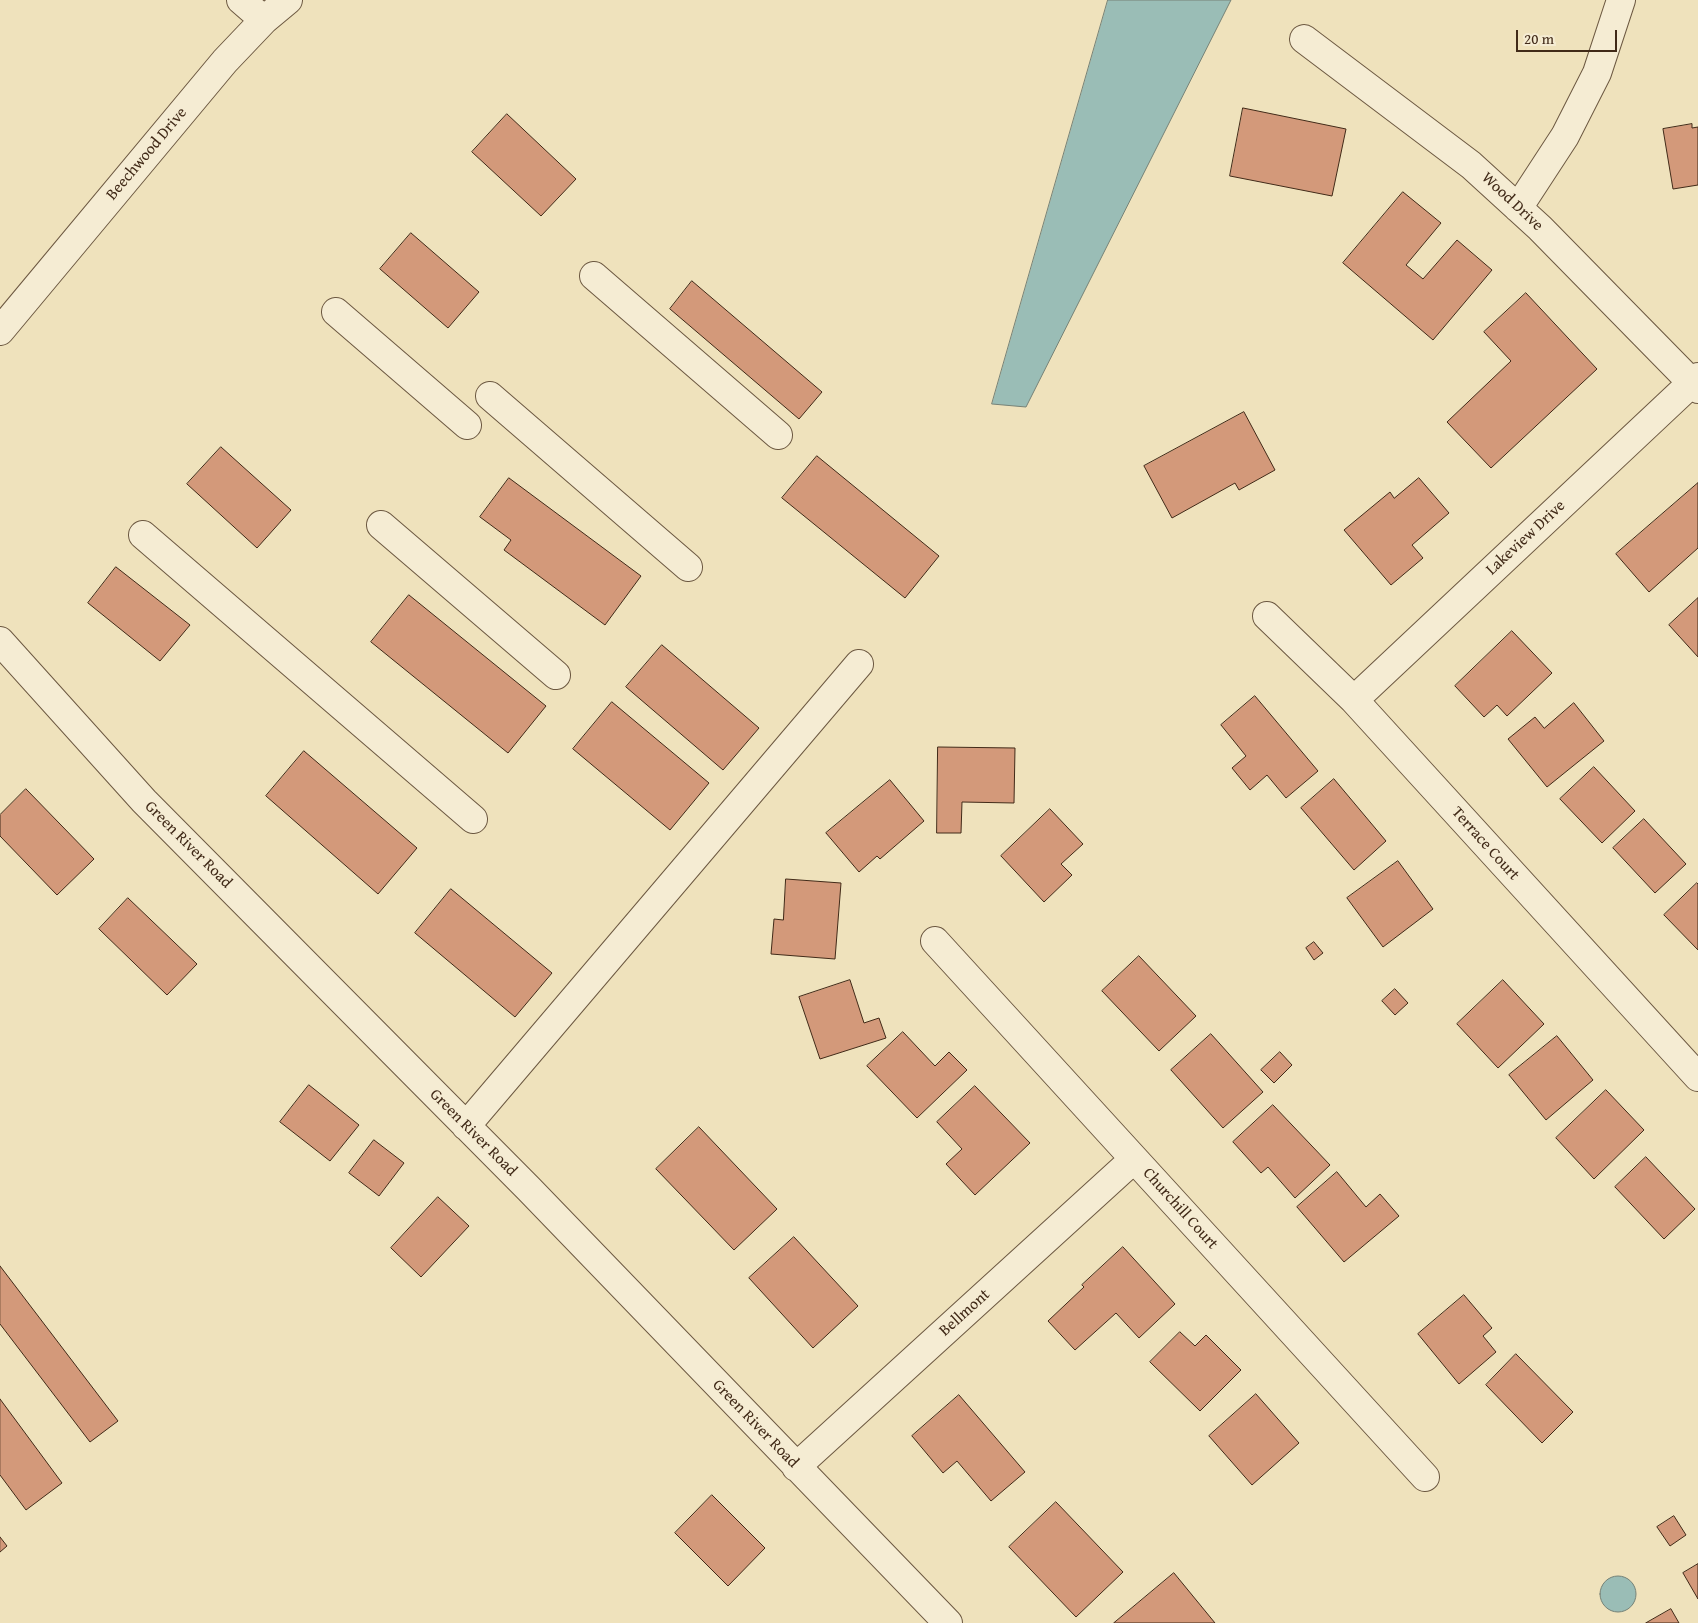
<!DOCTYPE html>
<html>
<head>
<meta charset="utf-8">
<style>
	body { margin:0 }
	#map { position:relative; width:1698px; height:1623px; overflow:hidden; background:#efe2bc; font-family:"Gentium Book Plus",serif }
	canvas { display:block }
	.scale { position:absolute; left:1516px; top:30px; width:101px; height:22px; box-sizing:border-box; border:2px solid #412a18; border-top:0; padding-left:6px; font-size:15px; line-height:18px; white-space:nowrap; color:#412a18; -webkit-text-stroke:4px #f5ecd3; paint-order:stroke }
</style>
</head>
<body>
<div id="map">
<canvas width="1698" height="1623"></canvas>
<div class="scale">20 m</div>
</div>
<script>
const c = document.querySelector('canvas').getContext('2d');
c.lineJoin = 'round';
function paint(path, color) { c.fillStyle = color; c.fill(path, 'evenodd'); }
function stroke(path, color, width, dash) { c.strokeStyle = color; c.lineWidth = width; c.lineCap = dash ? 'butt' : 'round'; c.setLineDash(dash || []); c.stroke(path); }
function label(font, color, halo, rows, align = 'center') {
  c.font = font + ' "Gentium Book Plus",serif'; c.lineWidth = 4; c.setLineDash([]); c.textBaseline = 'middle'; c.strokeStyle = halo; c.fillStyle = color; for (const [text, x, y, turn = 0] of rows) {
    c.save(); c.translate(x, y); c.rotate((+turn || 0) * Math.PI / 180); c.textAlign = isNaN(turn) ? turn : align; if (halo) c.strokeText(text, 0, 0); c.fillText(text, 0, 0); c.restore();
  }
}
const water = new Path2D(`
	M1108,0H1231L1026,407L992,404Z
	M1600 1594a18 18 0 1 1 36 0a18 18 0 1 1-36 0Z`);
const building = new Path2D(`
	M1243,108L1346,129L1332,196L1230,176Z
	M507,114L576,179L541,216L472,152Z
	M1692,124V128L1698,127V185L1673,189L1663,129Z
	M1403,192L1441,223L1406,265L1423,279L1457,240L1492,270L1433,340L1343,263Z
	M411,233L479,292L448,328L380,269Z
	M692,281L822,392L799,419L670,309Z
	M1526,293L1597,369L1491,468L1447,422L1511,361L1484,332Z
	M1244,412L1275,470L1239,490L1235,483L1172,518L1144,466Z
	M221,447L291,510L257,548L187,484Z
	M817,456L939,556L905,598L782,498Z
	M509,478L641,576L605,625L504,550L511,540L480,517Z
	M1419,478L1449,513L1412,545L1423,558L1391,585L1344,530L1390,492L1394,498Z
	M1698,483V548L1649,592L1616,554Z
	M116,567L190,625L160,661L88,603Z
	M409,595L546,706L508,753L371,642Z
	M1698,598V657L1669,625Z
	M1512,631L1552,673L1507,716L1497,705L1484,717L1455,686Z
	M662,645L759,728L723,770L626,687Z
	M1255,696L1318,771L1286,798L1267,775L1250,790L1232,768L1246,756L1221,725Z
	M612,702L709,783L670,830L573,749Z
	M1574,703L1604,741L1547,787L1508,739L1535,717L1544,728Z
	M938,747L1015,748L1014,803L962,802L961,833H937Z
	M304,751L417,848L378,894L266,796Z
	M1594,767L1635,811L1602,843L1560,799Z
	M1334,779L1386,841L1354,870L1301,808Z
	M890,780L924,821L880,859L877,856L859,872L826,833Z
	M26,789L94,859L57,895L0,836V815Z
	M1050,809L1083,844L1061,864L1072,875L1044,902L1001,856Z
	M1644,819L1686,864L1655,893L1613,848Z
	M1398,861L1433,909L1383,947L1347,898Z
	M786,879L841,883L835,959L771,954L774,919L783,920Z
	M1697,883L1698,884V950L1664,915Z
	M451,889L552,973L515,1017L415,933Z
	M128,898L197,964L167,995L99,929Z
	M1314,942L1323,953L1314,960L1306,948Z
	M1139,956L1196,1016L1159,1051L1102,991Z
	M850,980L864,1023L879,1018L886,1038L820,1059L799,997Z
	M1503,980L1544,1024L1498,1068L1457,1024Z
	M1395,989L1408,1003L1395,1015L1382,1001Z
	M903,1032L935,1066L949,1052L967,1070L917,1118L867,1066Z
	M1211,1034L1263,1092L1223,1128L1171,1070Z
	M1557,1036L1593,1080L1546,1120L1509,1075Z
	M1280,1052L1292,1065L1274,1083L1261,1070Z
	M309,1085L359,1125L330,1161L280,1122Z
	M975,1086L1030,1143L975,1195L946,1164L962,1149L937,1122Z
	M1606,1090L1644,1130L1594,1179L1556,1138Z
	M1273,1105L1330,1165L1295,1198L1268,1167L1261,1173L1233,1142Z
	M699,1127L777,1209L734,1250L656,1169Z
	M374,1140L404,1163L379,1196L349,1173Z
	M1646,1157L1695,1209L1664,1239L1615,1187Z
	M1337,1172L1366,1207L1380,1194L1399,1216L1344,1262L1297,1207Z
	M438,1197L469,1226L421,1277L391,1248Z
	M794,1237L858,1306L813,1348L749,1278Z
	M1123,1247L1175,1304L1139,1338L1116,1313L1075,1350L1048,1321L1084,1287L1082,1285Z
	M0,1266L118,1421L90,1442L0,1324Z
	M1464,1295L1492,1328L1483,1336L1496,1352L1459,1384L1418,1334Z
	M1180,1332L1195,1346L1206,1335L1241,1370L1200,1411L1150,1362Z
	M1516,1354L1573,1412L1542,1443L1486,1385Z
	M1256,1394L1299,1443L1252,1485L1209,1436Z
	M959,1395L1025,1472L991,1501L957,1461L943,1473L912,1436Z
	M0,1399L62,1483L26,1510L0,1475Z
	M712,1495L765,1548L728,1586L675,1533Z
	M1056,1502L1123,1572L1076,1617L1009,1547Z
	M1674,1516L1686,1535L1670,1546L1657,1527Z
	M0,1537L7,1546L0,1552Z
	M1698,1564V1599L1683,1573Z
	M1174,1573L1215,1623H1114Z
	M1671,1609L1679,1623H1646Z`);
const minor = new Path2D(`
	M241,0L264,20
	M1304,39L1471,165L1540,228L1698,389
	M1518,208L1565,136L1597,73L1621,0
	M594,276L778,435
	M336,312L467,425
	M0,331L225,61L264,20L288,0
	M490,396L688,567
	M381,525L556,675
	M143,535L473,819
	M1267,616L1354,700L1698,1077
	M0,641L144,801L529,1189L948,1623
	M1354,700L1698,377
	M935,941L1425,1477
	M466,1126L859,664
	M796,1467L1134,1159`);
const streetNames = [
	["Beechwood Drive",147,154,-50],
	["Wood Drive",1512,202,43],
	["Lakeview Drive",1526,538,-43],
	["Terrace Court",1485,844,48],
	["Green River Road",188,845,45],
	["Green River Road",473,1133,45],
	["Churchill Court",1180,1209,48],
	["Bellmont",965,1313,-42],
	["Green River Road",755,1424,46]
];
paint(water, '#9abdb6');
stroke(water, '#768277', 1);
paint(building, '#d3997a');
stroke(building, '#412a18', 1);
stroke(minor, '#6c5841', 30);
stroke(minor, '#f5ecd3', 28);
label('16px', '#412a18', '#f5ecd3', streetNames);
</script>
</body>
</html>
